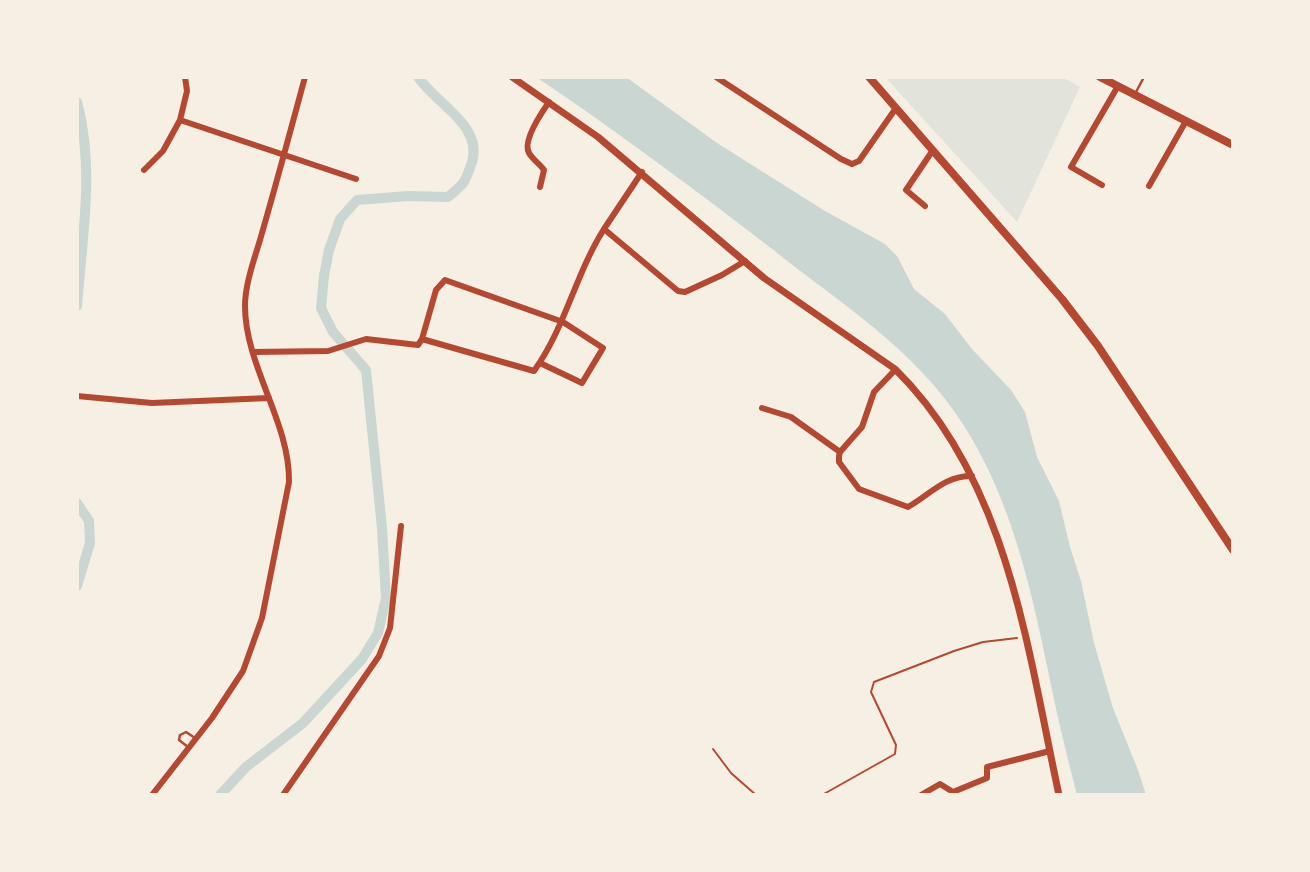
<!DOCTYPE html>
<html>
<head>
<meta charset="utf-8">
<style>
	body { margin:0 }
	#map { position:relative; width:1310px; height:872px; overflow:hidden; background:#f6efe4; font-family:"Alegreya Sans",sans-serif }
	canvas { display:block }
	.frame { position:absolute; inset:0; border:79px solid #f6efe4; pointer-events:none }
</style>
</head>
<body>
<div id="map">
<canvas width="1310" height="872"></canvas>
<div class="frame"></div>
</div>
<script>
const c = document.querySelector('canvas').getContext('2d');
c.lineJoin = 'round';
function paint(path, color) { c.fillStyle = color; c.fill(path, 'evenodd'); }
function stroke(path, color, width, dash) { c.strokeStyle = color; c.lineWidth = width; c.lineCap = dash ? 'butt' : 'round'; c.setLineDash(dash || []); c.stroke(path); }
const green = new Path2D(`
	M885,77H1062L1080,87L1017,222Z`);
const water = new Path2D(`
	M536,77H626L717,143L825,211L885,244L897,256L914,289L945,314L972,349L1011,390L1025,412L1037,457L1059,501L1070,547L1081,581L1094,643L1113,708L1138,770L1146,795H1077C1070,768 1063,740 1057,713C1039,629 1025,547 988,469C938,363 863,321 776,252C698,192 618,132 536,77Z`);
const canal = new Path2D(`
	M77,102C95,168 82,239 77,306
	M77,503L89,521L90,543L77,586
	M220,795L246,767L303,723L362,659L378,633L386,598L382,528L366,370L333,332L321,308L324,276L329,250L340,219L357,200L408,196L448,197C465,183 465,183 472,162C483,125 436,104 418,77`);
const path = new Path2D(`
	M713,749L731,773L756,795
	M822,795L895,754L896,745L871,692L874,682L954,651L983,642L1017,638`);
const service = new Path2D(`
	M1136,92L1144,77
	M188,747L179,740L180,735L186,732L195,738`);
const minor = new Path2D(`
	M185,77L187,91L180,120L356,179
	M716,77L841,159L852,164L859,161L896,108
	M144,170L163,151L180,120
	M642,172L604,229L678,291L685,292L722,275L745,261
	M1102,185L1071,167L1118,86
	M1149,186L1186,121
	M540,187L544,170C540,164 533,160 529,153C522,141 542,112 549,102
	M925,206L906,190L933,150
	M422,339L534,371C566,326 575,275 604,229
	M253,352L328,351L366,339L418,345L422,339L436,290L445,280L563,322L603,348L582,383L540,363
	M895,370L874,392L862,427L840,452L839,456V462L859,489L908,507C931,494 944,476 972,476
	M77,396L152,403L269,398
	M762,408L791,417L840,452
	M152,795L212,718L243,671L262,618L289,482C290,422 245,366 245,306C245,282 256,255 262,233C277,181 291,129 305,77
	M283,795L379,656L390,628L401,526
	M921,795L940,784L953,792L987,778V767L1050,751`);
const tertiary = new Path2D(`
	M512,77L598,137L764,278L895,369C1008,480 1027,647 1059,795`);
const secondary = new Path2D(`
	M869,77L1062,299L1098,346L1233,550
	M1100,77L1233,145`);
paint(green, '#e2e4dc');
paint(water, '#c9d6d2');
stroke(canal, '#c9d6d2', 10);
stroke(path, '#b5482f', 2);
stroke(service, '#b5482f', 2.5);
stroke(minor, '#b5482f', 6);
stroke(tertiary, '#b5482f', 7);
stroke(secondary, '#b5482f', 8);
</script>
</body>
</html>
